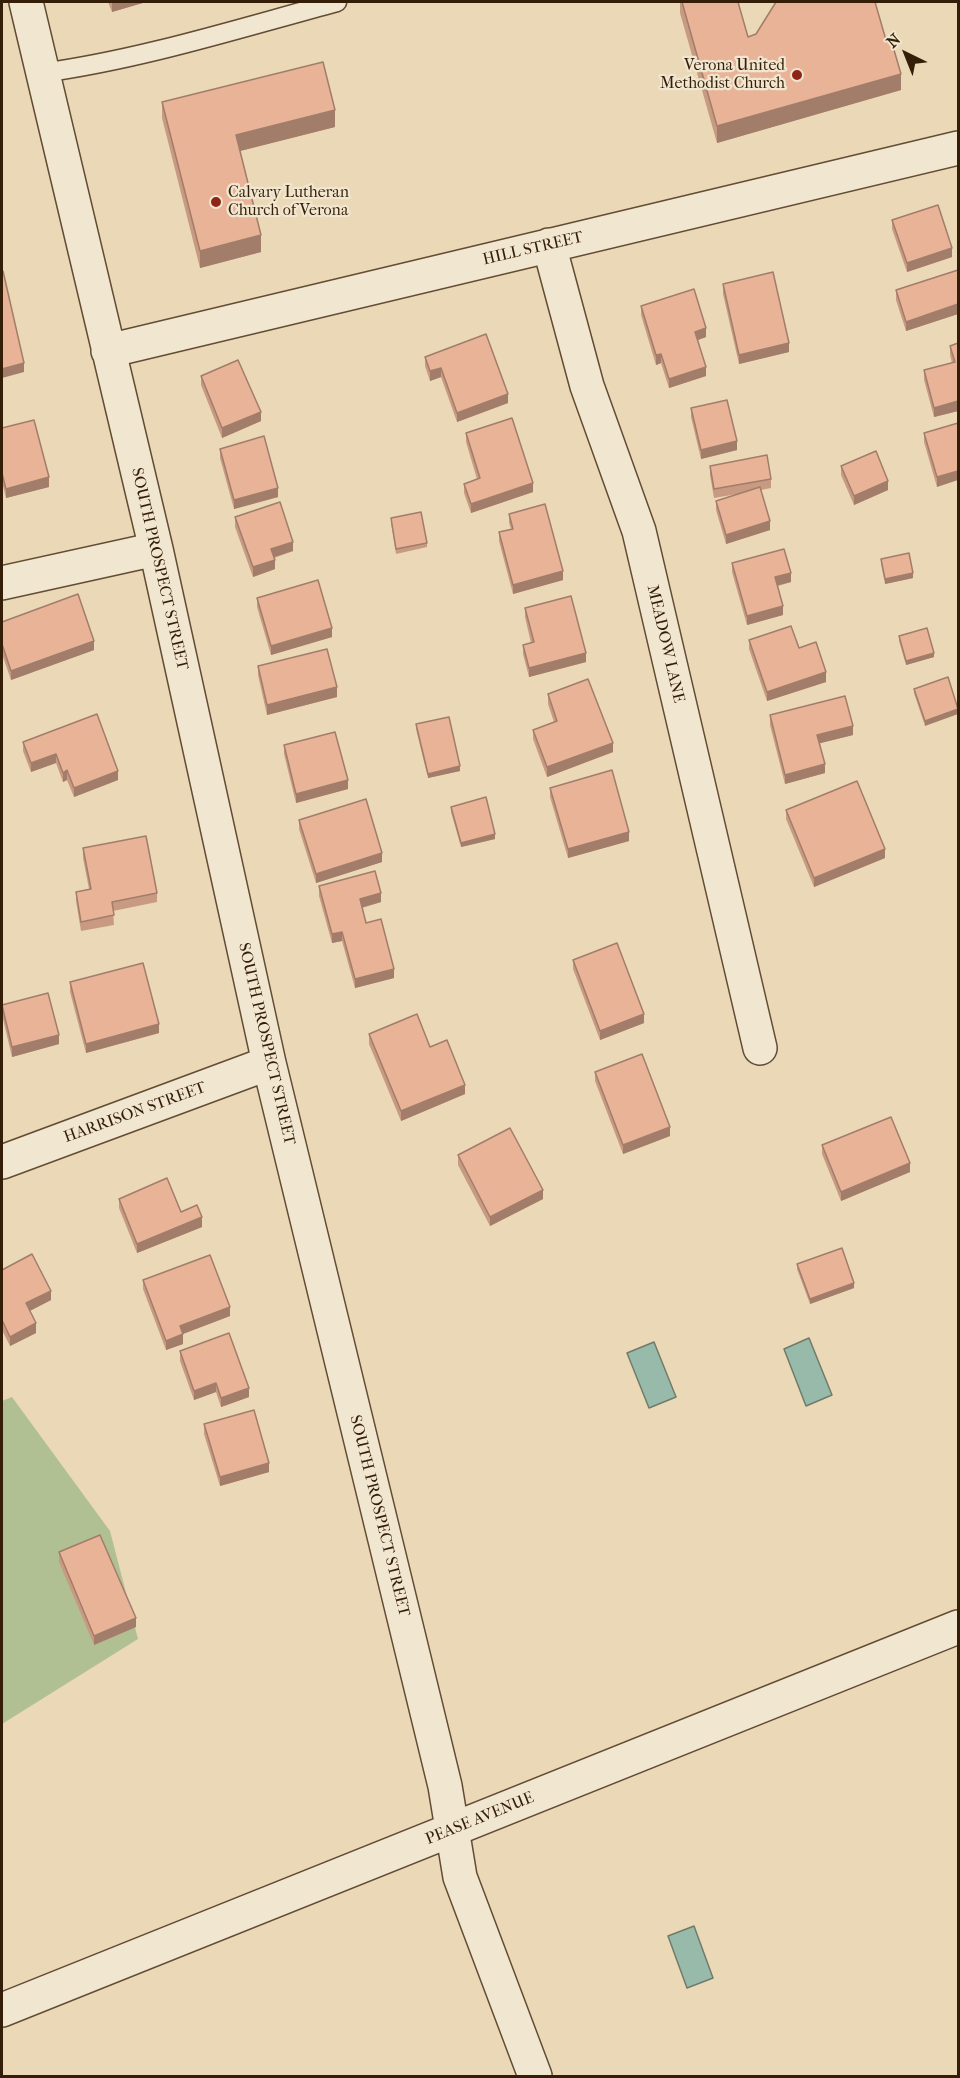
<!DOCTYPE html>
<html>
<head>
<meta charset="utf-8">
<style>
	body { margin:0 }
	#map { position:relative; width:960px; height:2078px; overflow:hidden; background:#ead8b7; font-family:"IM FELL French Canon",serif }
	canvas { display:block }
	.frame { position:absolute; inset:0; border:3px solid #351e08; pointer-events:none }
	.north { position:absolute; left:876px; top:24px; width:60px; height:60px; -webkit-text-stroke:4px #f1e6d0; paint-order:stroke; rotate:317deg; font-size:16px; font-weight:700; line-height:24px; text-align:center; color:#351e08 }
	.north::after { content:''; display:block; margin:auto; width:21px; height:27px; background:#351e08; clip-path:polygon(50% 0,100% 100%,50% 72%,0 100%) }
</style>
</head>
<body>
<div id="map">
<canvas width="960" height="2078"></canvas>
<div class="frame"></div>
<div class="north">N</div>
</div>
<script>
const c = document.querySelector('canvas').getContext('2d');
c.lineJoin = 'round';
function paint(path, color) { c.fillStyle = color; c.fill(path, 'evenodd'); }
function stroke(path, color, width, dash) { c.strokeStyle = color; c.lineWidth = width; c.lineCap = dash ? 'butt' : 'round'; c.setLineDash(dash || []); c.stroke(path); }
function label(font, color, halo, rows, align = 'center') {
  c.font = font + ' "IM FELL French Canon",serif'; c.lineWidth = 4.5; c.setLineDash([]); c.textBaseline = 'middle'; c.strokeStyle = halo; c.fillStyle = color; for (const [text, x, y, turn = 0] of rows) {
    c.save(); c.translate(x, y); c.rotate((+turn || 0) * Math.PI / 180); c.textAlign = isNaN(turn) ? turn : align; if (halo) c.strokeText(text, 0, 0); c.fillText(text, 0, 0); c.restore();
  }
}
const green = new Path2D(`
	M12,1397L110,1531L138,1639L2,1724V1401Z`);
const water = new Path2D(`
	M809,1338L832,1395L806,1406L784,1349Z
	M654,1342L676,1397L649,1408L627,1353Z
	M694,1926L713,1978L687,1988L668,1936Z`);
const service = new Path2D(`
	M42,73C143,59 240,28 337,2`);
const minor = new Path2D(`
	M26,2L156,549L269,1063L445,1786L460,1877L535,2076
	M549,245L587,386L639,531L760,1048
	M108,351L958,148
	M2,583L156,549
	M2,1162L269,1063
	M2,2010L958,1627`);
const wall = new Path2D(`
	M108,2H146L112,12Z
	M680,2H738L748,37L886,40L901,90L717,143L680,13Z
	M162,102L335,127L240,151L261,252L200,268L162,118Z
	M892,220L952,257L907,272L892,229Z
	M958,270V314L906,331L896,300V290Z
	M723,284L789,352L739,364L723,294Z
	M641,306L706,337L698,340L706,376L669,388L661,363L656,365L641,315Z
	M958,343V411L934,417L924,380V370L952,363L950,355V346Z
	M425,357L508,403L457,422L441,377L430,381L425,366Z
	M201,376L261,421L222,438L201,385Z
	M691,408L737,450L701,459L691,417Z
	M958,423L937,487L924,442V433Z
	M2,428L49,487L6,498L2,482Z
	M466,433L533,492L471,513L464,493V484L477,479L466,442Z
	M220,449L278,497L234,509L220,458Z
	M710,466L771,479V488L761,490L770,530L726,544L716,510V501L737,494L714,498L710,475Z
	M841,466L888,490L854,505L841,475Z
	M509,514L563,580L513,594L499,541V532L511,529L509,523Z
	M235,517L293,551L274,558L275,569L253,577L235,527Z
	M391,518L427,543V547L396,554L391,523Z
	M881,559L913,578L885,584L881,564Z
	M732,563L791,582L778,586L783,615L747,625L732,572Z
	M257,598L332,637L271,655L257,607Z
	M525,608L586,662L529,677L523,654V645L531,643L525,617Z
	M2,622L94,650L11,680L2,654Z
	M899,636L934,657L906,665L899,641Z
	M749,640L799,648L826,682L767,701L749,649Z
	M258,666L337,697L267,715L258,675Z
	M948,677L925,726L914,693V689Z
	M548,694L613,752L547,777L533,739V730L554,722L548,704Z
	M770,715L853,735L820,743L825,773L785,784L770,725Z
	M416,724L460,771L428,778L416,729Z
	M23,742L118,780L74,797L67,780L63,782L56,763L31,772L23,751Z
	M284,745L348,789L296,803L284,754Z
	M550,788L629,841L568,858L550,797Z
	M451,807L495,839L461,847L451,812Z
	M786,810L885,858L814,887L786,819Z
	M299,820L382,862L316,883L299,829Z
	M83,848L157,893V902L113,911L114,925L81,931L76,901V892L89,889L83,858Z
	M319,886L381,902L362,908L366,923L394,978L355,988L342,941L332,943L319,896Z
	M573,960L644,1023L600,1040L573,969Z
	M70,982L159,1033L86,1053L70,992Z
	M2,1005L59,1044L12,1057L2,1015Z
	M369,1034L430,1047L465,1094L401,1121L369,1044Z
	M595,1072L670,1136L623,1154L595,1081Z
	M822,1145L910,1172L841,1201L822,1154Z
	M458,1155L543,1199L490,1226L458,1165Z
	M119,1199L181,1212L202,1227L137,1253L119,1208Z
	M797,1264L854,1288L810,1304L797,1269Z
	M2,1270L51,1300L29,1311L36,1333L10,1346L2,1330Z
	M143,1280L230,1316L183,1334V1344L166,1350L143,1289Z
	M180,1351L249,1397L221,1407L216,1392L194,1400L180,1361Z
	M204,1424L269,1472L220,1486L204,1434Z
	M59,1552L136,1627L94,1645L59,1562Z`);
const shadedWall = new Path2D(`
	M117,2H146L112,12V3Z
	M901,74V90L717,143V126Z
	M335,110V127L236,152V135Z
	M261,235V252L200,268V251Z
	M952,248V257L907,272V263Z
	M958,304V314L906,331V322Z
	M706,328V337L695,341V332Z
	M789,343V352L739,364V355Z
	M661,354V363L656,365V355Z
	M24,363V372L2,378V369Z
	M706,367V376L669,388V379Z
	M441,368V377L430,381V371Z
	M508,394V403L457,422V413Z
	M958,401V411L934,417V408Z
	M261,412V421L222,438V428Z
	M737,441V450L701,459V450Z
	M958,471V480L937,487V477Z
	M49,477V487L6,498V489Z
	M888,481V490L854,505V496Z
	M533,483V492L471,513V504Z
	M278,488V497L234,509V500Z
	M770,521V530L726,544V535Z
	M293,542V551L271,558V549Z
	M275,560V569L253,577V567Z
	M563,571V580L513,594V585Z
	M791,573V582L775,586V577Z
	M913,573V578L885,584V579Z
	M783,606V615L747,625V616Z
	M332,628V637L271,655V646Z
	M94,641V650L11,680V671Z
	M586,653V662L529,677V668Z
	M934,653V657L906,665V661Z
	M826,672V682L767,701V692Z
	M337,687V697L267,715V705Z
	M958,709V714L925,726V721Z
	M853,726V735L817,744V735Z
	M613,743V752L547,777V767Z
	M56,754V763L31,772V763Z
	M825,764V773L785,784V775Z
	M460,766V771L428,778V774Z
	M67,770V780L63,782V773Z
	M118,771V780L74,797V788Z
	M348,780V789L296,803V794Z
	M629,832V841L568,858V849Z
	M495,834V839L461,847V843Z
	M885,849V858L814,887V878Z
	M382,853V862L316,883V874Z
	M381,893V902L360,908V899Z
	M342,932V941L332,943V934Z
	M394,969V978L355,988V979Z
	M644,1014V1023L600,1040V1031Z
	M159,1024V1033L86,1053V1044Z
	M59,1035V1044L12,1057V1047Z
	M465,1085V1094L401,1121V1111Z
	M670,1127V1136L623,1154V1145Z
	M910,1163V1172L841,1201V1192Z
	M543,1190V1199L490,1226V1217Z
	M202,1217V1227L137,1253V1244Z
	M854,1283V1288L810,1304V1299Z
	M51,1291V1300L26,1313V1303Z
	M230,1307V1316L180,1335V1326Z
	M36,1323V1333L10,1346V1337Z
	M183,1334V1344L166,1350V1341Z
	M216,1383V1392L194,1400V1391Z
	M249,1388V1397L221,1407V1398Z
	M269,1463V1472L220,1486V1477Z
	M136,1618V1627L94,1645V1636Z`);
const building = new Path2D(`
	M682,2H738L748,37L756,34L776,2H875L886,40L892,43L901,74L717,126Z
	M323,62L335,110L236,135L261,235L200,251L162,102Z
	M938,205L952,248L907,263L892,220Z
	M958,270V304L906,322L896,290Z
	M2,271H3L24,363L2,369Z
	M773,272L789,343L739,355L723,284Z
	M694,289L706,328L695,332L706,367L669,379L661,354L656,355L641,306Z
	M486,334L508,394L457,413L441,368L430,371L425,357Z
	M958,343V401L934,408L924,370L955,362L950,346Z
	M238,360L261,412L222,428L201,376Z
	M727,400L737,441L701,450L691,408Z
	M512,418L533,483L471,504L464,484L480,478L466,433Z
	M34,420L49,477L6,489L2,473V428Z
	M958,423V471L937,477L924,433Z
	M264,436L278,488L234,500L220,449Z
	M876,451L888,481L854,496L841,466Z
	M767,455L771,479L714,489L710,466Z
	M760,487L770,521L726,535L716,501Z
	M280,502L293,542L271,549L275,560L253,567L235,517Z
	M545,504L563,571L513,585L499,532L513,529L509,514Z
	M421,512L427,543L396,549L391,518Z
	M784,549L791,573L775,577L783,606L747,616L732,563Z
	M909,553L913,573L885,579L881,559Z
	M318,580L332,628L271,646L257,598Z
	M78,594L94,641L11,671L2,644V622Z
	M571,596L586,653L529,668L523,645L534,642L525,608Z
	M791,626L799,648L816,642L826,672L767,692L749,640Z
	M927,628L934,653L906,661L899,636Z
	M327,649L337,687L267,705L258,666Z
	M948,677L958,709L925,721L914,689Z
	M588,679L613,743L547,767L533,730L557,721L548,694Z
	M845,696L853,726L817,735L825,764L785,775L770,715Z
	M97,714L118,771L74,788L67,770L63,773L56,754L31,763L23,742Z
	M449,717L460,766L428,774L416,724Z
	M335,732L348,780L296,794L284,745Z
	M612,770L629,832L568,849L550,788Z
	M857,781L885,849L814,878L786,810Z
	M486,797L495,834L461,843L451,807Z
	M366,799L382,853L316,874L299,820Z
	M146,836L157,893L112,902L114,915L81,922L76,892L91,889L83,848Z
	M375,871L381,893L360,899L366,923L381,919L394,969L355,979L342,932L332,934L319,886Z
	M617,943L644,1014L600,1031L573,960Z
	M143,963L159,1024L86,1044L70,982Z
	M48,993L59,1035L12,1047L2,1005Z
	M417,1014L430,1047L447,1040L465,1085L401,1111L369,1034Z
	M642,1054L670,1127L623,1145L595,1072Z
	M891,1117L910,1163L841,1192L822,1145Z
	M510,1128L543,1190L490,1217L458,1155Z
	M167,1178L181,1212L197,1205L202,1217L137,1244L119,1199Z
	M842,1248L854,1283L810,1299L797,1264Z
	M32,1254L51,1291L26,1303L36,1323L10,1337L2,1320V1270Z
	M210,1255L230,1307L180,1326L183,1334L166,1341L143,1280Z
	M229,1333L249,1388L221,1398L216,1383L194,1391L180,1351Z
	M254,1410L269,1463L220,1477L204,1424Z
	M100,1535L136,1618L94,1636L59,1552Z`);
const markers = [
	[797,75,6,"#8f2418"],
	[216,202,6,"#8f2418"]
];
const poiNames = [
	["Verona United",785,66],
	["Methodist Church",785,84],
	["Calvary Lutheran",228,193,"left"],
	["Church of Verona",228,211,"left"]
];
const streetNames = [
	["HILL STREET",533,249,-13],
	["SOUTH PROSPECT STREET",159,569,77],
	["MEADOW LANE",665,644,77],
	["SOUTH PROSPECT STREET",266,1044,77],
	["HARRISON STREET",135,1113,-20],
	["SOUTH PROSPECT STREET",379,1516,76],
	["PEASE AVENUE",480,1819,-22]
];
paint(green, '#b1c093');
paint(water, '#98baaa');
stroke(water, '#707c69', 1.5);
stroke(service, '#624c34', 21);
stroke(minor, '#624c34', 36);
stroke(service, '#f1e6d0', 18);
stroke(minor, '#f1e6d0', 33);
paint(wall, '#c89a82');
paint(shadedWall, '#a27d6a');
paint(building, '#e8b397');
stroke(building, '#a27d6a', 1.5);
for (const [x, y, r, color] of markers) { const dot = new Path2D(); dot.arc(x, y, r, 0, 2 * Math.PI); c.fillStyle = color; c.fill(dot); stroke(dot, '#f1e6d0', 2); }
label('16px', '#351e08', '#f1e6d0', poiNames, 'right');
label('16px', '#351e08', '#f1e6d0', streetNames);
</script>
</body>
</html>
